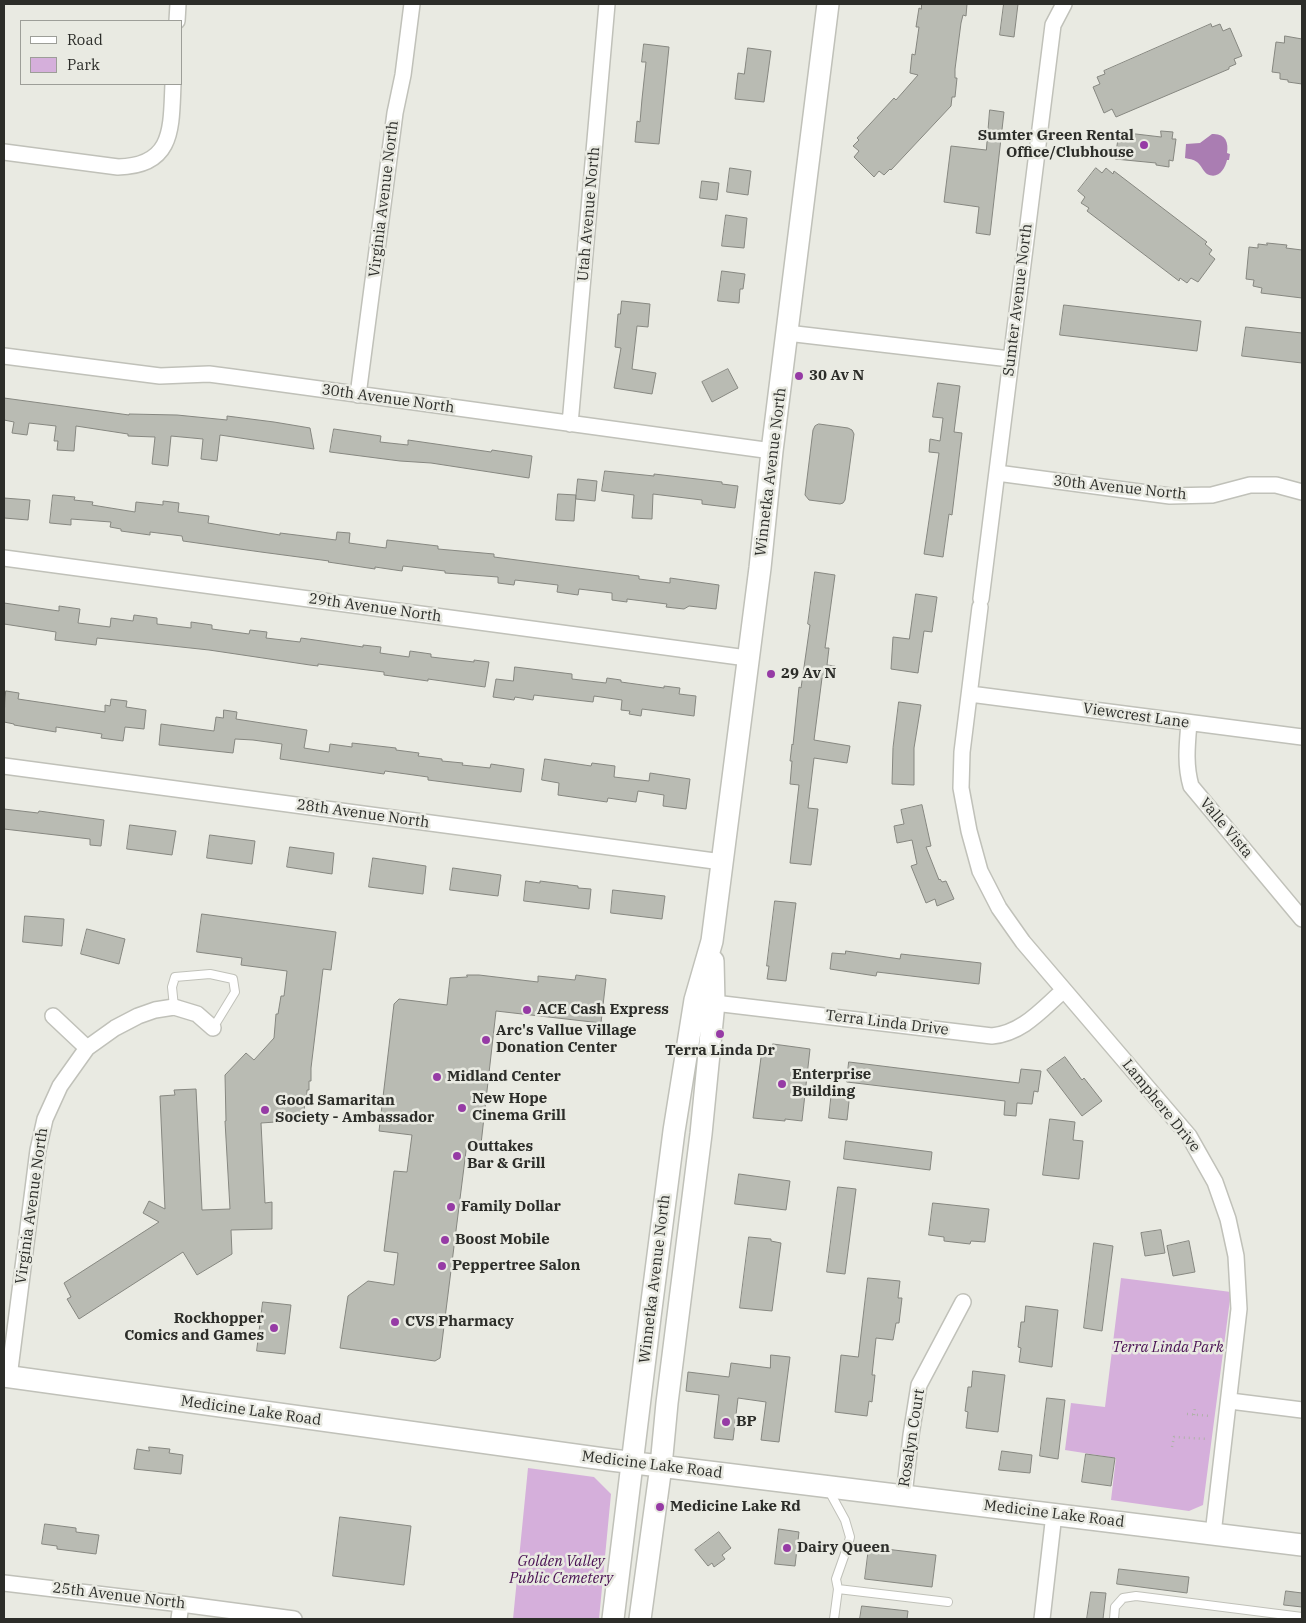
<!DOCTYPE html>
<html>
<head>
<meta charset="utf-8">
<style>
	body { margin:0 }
	#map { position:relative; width:1306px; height:1623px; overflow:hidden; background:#e9eae2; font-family:"IBM Plex Serif",serif }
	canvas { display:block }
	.frame { position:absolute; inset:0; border:5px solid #2c2d29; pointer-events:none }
	.legend { position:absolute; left:20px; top:20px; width:162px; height:65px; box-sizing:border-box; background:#e9eae2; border:1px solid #9d9e98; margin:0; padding:6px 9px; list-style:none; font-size:15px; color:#2c2d29 }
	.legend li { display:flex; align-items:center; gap:10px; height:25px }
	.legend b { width:25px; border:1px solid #9d9e98 }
</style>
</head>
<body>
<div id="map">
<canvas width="1306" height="1623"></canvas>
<div class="frame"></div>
<ul class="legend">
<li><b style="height:6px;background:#fff"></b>Road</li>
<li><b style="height:14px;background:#d5afdb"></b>Park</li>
</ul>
</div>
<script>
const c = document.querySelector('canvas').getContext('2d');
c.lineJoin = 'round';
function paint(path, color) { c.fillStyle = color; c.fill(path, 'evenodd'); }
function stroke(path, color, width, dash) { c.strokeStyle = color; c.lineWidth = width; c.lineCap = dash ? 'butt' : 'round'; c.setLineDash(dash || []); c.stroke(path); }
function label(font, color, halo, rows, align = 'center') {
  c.font = font + ' "IBM Plex Serif",serif'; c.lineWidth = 5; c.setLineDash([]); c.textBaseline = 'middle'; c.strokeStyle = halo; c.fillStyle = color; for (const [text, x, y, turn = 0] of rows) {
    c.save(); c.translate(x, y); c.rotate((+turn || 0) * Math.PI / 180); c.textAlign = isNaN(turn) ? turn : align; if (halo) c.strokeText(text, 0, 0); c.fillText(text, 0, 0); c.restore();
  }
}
const green = new Path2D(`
	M1121,1278L1231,1292L1203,1505L1189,1511L1111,1500L1116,1458L1065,1450L1071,1403L1105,1407Z
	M528,1468L594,1477L611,1494L599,1619H513Z`);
const water = new Path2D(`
	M1212,134C1225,133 1229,142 1227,153L1230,154L1229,160H1227C1225,169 1218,180 1207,174C1203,171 1201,165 1197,162C1193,159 1189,159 1185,158L1186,144L1200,143Z`);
const building = new Path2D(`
	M922,4H967L966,16L963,15L961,23L955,69V78H957L955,97H952L951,106L891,170L890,169L884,175L879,171L874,177L854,157L859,151L853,146L859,140L857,138L870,124L894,98L896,100L918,75L910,73L912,54L915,55L919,27H916L919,8L921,9Z
	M1004,4H1018L1014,37L1000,35Z
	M1211,24L1212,27L1220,24L1223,31L1230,28L1242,56L1234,59L1236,64L1229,67V69L1116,117L1112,109L1104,113L1093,87L1100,84L1097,77L1105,74L1104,71Z
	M1285,36L1302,39V84L1288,82V80L1280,79V73L1272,72L1276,42L1284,43Z
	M644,44L669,47L659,144L635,142L637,121L640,122L642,99L646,62H642Z
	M748,48L771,51L764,102L735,99L738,73L744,74Z
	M990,110L1004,112L990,235L976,233L979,207L944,202L951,146L986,150Z
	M1161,131L1173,132L1172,139H1176L1173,161L1169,160V167L1156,165V163L1115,159L1119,132L1161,137Z
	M730,168L751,171L748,195L727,192Z
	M1096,168L1102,173L1106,168L1113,174L1114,171L1207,242L1205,244L1212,250L1209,254L1215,259L1198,282L1191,278L1187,283L1180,278L1179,281L1087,211L1089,208L1081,203L1085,197L1078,191Z
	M702,181L719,183L717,200L700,198Z
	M726,215L747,218L744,248L722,246Z
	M1267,243L1287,245L1286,248L1302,250V298L1261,293L1262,288L1253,286L1254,280L1246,279L1249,247L1258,248V244L1267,245Z
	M722,271L745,274L743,289H740L739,303L718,301Z
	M622,301L650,304L648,327L637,326L632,369L656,373L652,394L614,388L621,348L615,347L618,314H620Z
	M1064,305L1201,321L1197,351L1060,335Z
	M1246,327L1302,333V363L1242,356Z
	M728,369L738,388L712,402L702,382Z
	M938,383L960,386L954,432L962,433L952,515L949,514L943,557L924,554L939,453L929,452L930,439L940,441L943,418L933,417Z
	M4,398L129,415V414L177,415L227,420V416L274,422L310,428L314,449L220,435L217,461L201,459L203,439L171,436L168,466L152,464L155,437L128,436V434L76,426L74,451L57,450L58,441H54L56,426L29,423L27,435L12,433L14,422L4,420Z
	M819,424L848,428L852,430L854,434L845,500L843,503L840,504L809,500L805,495L813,430L815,426Z
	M334,429L381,436L380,442L408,445V440L491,452L492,450L532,456L529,478L431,463L400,461L330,452Z
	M605,471L654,476V474L697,479L722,482V484L738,486L735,508L702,504V500L653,494L652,519L632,518L634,495L602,491Z
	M578,479L597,481L595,501L576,499Z
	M558,494L576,495L574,521L556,520Z
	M53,495L75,497L74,500L93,502L92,505L135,512L136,502L163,505V501L179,503L178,512L209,516L208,523L280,535V533L336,540L337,532L350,533L349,543L386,548L387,540L438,546V549L494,554V557L639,576V579L670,583V578L719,585L716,609L689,606L684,609L666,607L667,604L627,599V602L612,600V593L579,589L578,595L557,592L558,585L515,580L514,585L498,583V577L445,573V571L403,566L402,571L375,567V569L328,562L329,561L261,552L183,541L182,536L150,532V535L121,531V529L110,527L111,522L71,519V525L50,523Z
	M4,498L30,500L28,520L4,518Z
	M815,572L835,575L825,648H829L827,665L835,666L833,679L822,678L814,740L850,746L847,763L814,758L808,808L818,809L811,865L790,863L799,785L790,784L792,761H790L792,744L793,745L799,687L801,688L810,625L808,624Z
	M916,594L937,597L932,632L924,631L918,673L891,669L893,637L909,639Z
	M4,603L59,611V606L80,609L78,623L110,627L111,618L133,621L134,615L157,618V624L191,628V622L212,625V629L249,634L250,630L267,632L266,638L300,642L301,638L363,647V645L381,647L380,653L409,657L410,651L431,654V657L474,662V660L489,662L485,687L428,679V681L384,675V672L318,664V666L310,665L209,650L97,638L96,645L55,640L56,632L4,624Z
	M515,667L572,674V679L606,683L607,678L621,680V682L664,688V686L680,688L679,694L696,696L694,716L642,709L641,716L629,714L630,711L621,710L622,700L594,696L593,702L534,695L533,700L515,697L514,700L493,697L496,679L513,681Z
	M6,691L19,693L18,699L105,712V705L110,706L111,699L127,701L126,707L146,710L144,729L125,727L123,741L101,738L102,734L56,727V732L14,725V724L4,722Z
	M899,702L921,705L914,748V785L892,784L893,748Z
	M224,710L237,712L236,719L307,730L304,748L329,752L330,744L352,747V743L396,748V750L419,753L418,756L442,759V761L463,763L462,765L490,768L491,764L524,769L521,792L428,780V777L385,771L384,774L280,759L282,744L253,740L235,739L233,753L159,745L161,724L214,731L216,717L223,718Z
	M545,759L591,766L592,763L615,766L614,777L649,781L650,773L690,779L686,809L663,806L664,795L638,791L636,802L608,798L607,802L558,795L559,783L542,780Z
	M922,805L931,846L926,847L939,880L940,879L942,882L946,881L954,899L937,906L935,899L926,903L911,866L917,864L912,840L897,843L894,826L904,824L901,810Z
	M4,809L38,813L39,811L104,820L101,846L90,845V839L4,829Z
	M130,825L176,831L172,855L127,849Z
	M210,835L255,841L252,864L207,858Z
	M290,847L334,853L332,874L287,867Z
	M373,858L426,866L423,894L369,887Z
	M453,868L501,875L498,896L450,890Z
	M526,881L540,883V881L578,886V888L591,889L589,909L524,901Z
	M613,890L665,896L662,919L611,913Z
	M775,901L796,903L786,981L767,979L769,966H767Z
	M202,914L336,932L331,970L323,969L311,1068V1081H309V1090H307V1099H304L305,1120L261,1123L265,1203L272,1202V1229L231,1230L232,1254L197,1275L183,1252L79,1319L67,1299L71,1297L64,1283L159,1222L143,1213L149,1201L165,1209L160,1096L175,1095L174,1090L196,1089L202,1210L230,1209L225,1121H226L225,1075L246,1053L254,1060L274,1038L276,1014H278L281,996H284L287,971L241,965L242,958L197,952Z
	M25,916L64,919L62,946L23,942Z
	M87,929L125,939L119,964L81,954Z
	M846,951L900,959L901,954L981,963L979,984L877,972L876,976L830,969L832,953L845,954Z
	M467,975H479L538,982V976L575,980L576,975L606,979L601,1023L496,1011L481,1144L467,1143L440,1358L435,1361L340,1348L348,1296L368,1281L394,1285L398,1253L384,1251L394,1171L407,1172L412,1135L379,1131L394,1004L399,999L447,1005L450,978L467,977Z
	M773,1044L810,1049L802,1121L785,1119V1121L753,1118L762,1050L772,1051Z
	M1065,1057L1082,1080L1084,1078L1102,1101L1082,1116L1047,1070Z
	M849,1062L1019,1083L1021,1069L1041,1071L1038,1092L1034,1091L1032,1104L1017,1103L1016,1116L1004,1115L1005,1101L847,1082Z
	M832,1090L850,1092L847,1120L829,1118Z
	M1050,1119L1075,1122L1073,1140L1083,1141L1079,1179L1043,1175Z
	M846,1141L932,1152L930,1170L844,1159Z
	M739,1174L790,1181L786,1210L735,1204Z
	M838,1187L856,1189L845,1274L827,1272Z
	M933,1203L989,1209L985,1242L971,1241L970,1244L944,1241V1237L929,1235Z
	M1161,1230L1165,1253L1145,1256L1141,1233Z
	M749,1237L771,1239V1241L781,1243L772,1311L740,1308Z
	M1189,1241L1195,1272L1173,1276L1167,1246Z
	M1094,1243L1113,1246L1102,1331L1084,1328Z
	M868,1278L900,1281L898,1298H902L899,1323H896L893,1340L876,1338L872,1375H875L872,1402L869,1401L867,1416L835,1412L841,1355L858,1357Z
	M263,1302L291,1305L285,1354L257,1351Z
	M1026,1306L1058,1310L1052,1367L1019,1362L1021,1348L1018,1347L1021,1322H1024Z
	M771,1355L790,1357L779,1442L761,1440L766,1402L738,1398L733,1440L714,1438L719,1395L686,1391L688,1372L729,1377L731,1363L770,1368Z
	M973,1371L1005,1375L998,1432L966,1428L968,1412L965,1411L968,1387H971Z
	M1047,1398L1065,1400L1058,1459L1040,1456Z
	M149,1447L170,1449L169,1453L183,1455L181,1474L134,1469L137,1449L149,1451Z
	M1002,1451L1032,1455L1030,1473L999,1470Z
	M1086,1454L1115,1458L1111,1486L1082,1482Z
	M340,1517L411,1526L404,1585L333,1576Z
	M45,1524L76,1528V1532L99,1535L96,1554L57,1549V1546L42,1544Z
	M779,1529L799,1532L795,1566L775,1564Z
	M719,1532L731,1548L722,1555L725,1559L714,1567L712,1563L708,1566L695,1550Z
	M869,1547L936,1555L932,1587L865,1579Z
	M1119,1569L1189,1577L1187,1593L1117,1584Z
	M1286,1591L1302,1593V1607L1284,1605Z
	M1091,1592L1106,1593L1103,1619H1087Z
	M862,1606L908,1611L907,1619H860Z`);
const path = new Path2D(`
	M1187,1414L1211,1416
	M1194,1415L1195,1407
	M1172,1447L1174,1437L1208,1439`);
const lane = new Path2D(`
	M174,1007L172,987L175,977L210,974L233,979L235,992L213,1028
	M828,1489L845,1520L850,1537L848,1545L836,1579L838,1589L834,1619
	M838,1589L948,1602
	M1114,1619L1115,1607L1123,1598L1136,1596L1302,1617`);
const street = new Path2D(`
	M177,21L178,4
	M4,152L118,167C174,166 171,128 173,84
	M787,333L1010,359
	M4,356L160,376L209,374L232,377L772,451
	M358,395L395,113L403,75L412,4
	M570,424L607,4
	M997,473L1170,496L1212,495L1250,485H1276L1302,492
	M4,558L747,658
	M981,599L1053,25L1064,4
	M980,607L962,752L961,788L969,831L980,871L999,908L1023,942L1189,1136L1215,1182L1228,1219L1236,1256L1239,1309L1213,1534
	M970,694L1302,737
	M1189,723C1187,746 1185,765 1191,786L1302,919
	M4,766L722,862
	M706,1002L992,1036C1023,1033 1042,1009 1064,990
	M53,1016L87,1048
	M9,1377L38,1150L45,1119L60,1086L87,1048L115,1028L138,1016L155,1010L174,1007L197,1014L213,1028
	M1230,1401L1302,1410
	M904,1495L911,1435L919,1385L963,1302
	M4,1583L181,1604L294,1619
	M179,1619L181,1604
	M1042,1619L1054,1514`);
const secondary = new Path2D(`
	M4,1376L611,1460L1302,1545
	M613,1619L650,1317L674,1131L695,1000L712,941L760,568L772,451L828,4
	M640,1619L661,1466L667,1403L701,1134L714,1003L713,961`);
const markers = [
	[1144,145,5,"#963ba5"],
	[799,376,5,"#963ba5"],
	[771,674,5,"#963ba5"],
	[527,1010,5,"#963ba5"],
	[720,1034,5,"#963ba5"],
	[486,1040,5,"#963ba5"],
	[437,1077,5,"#963ba5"],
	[782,1084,5,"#963ba5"],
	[462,1108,5,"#963ba5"],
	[265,1110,5,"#963ba5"],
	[457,1156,5,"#963ba5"],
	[451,1207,5,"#963ba5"],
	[445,1240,5,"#963ba5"],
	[442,1266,5,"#963ba5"],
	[395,1322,5,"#963ba5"],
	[274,1328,5,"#963ba5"],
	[726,1422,5,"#963ba5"],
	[660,1507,5,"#963ba5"],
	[787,1548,5,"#963ba5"]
];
const poiNames = [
	["Sumter Green Rental",1134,136,"right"],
	["Office/Clubhouse",1134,153,"right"],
	["30 Av N",809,376],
	["29 Av N",781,674],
	["ACE Cash Express",537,1010],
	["Arc's Vallue Village",496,1031],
	["Donation Center",496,1048],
	["Terra Linda Dr",720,1051,"center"],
	["Enterprise",792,1075],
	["Building",792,1092],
	["Midland Center",447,1077],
	["New Hope",472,1099],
	["Cinema Grill",472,1116],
	["Good Samaritan",275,1101],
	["Society - Ambassador",275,1118],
	["Outtakes",467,1147],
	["Bar & Grill",467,1164],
	["Family Dollar",461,1207],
	["Boost Mobile",455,1240],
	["Peppertree Salon",452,1266],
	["Rockhopper",264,1319,"right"],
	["Comics and Games",264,1336,"right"],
	["CVS Pharmacy",405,1322],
	["BP",736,1422],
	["Medicine Lake Rd",670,1507],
	["Dairy Queen",797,1548]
];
const streetNames = [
	["Virginia Avenue North",384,199,-83],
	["Utah Avenue North",589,214,-85],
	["Sumter Avenue North",1018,300,-83],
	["30th Avenue North",388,399,8],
	["Winnetka Avenue North",771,472,-83],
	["30th Avenue North",1120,488,6],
	["29th Avenue North",375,608,8],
	["Viewcrest Lane",1136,716,8],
	["28th Avenue North",363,814,8],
	["Valle Vista",1226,828,50],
	["Terra Linda Drive",887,1023,7],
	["Lamphere Drive",1161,1106,51],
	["Virginia Avenue North",32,1206,-82],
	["Winnetka Avenue North",655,1279,-83],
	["Medicine Lake Road",251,1411,8],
	["Rosalyn Court",912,1438,-81],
	["Medicine Lake Road",652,1465,7],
	["Medicine Lake Road",1054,1514,7],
	["25th Avenue North",119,1596,7]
];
const parkNames = [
	["Terra Linda Park",1168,1348],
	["Golden Valley",561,1562],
	["Public Cemetery",561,1579]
];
paint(green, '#d5afdb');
paint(water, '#aa7db2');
paint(building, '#b9bbb3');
stroke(building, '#868780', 1);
stroke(lane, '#c0c1b9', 10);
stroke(street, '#c0c1b9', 18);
stroke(secondary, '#c0c1b9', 24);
stroke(path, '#b0b1aa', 2.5, [1, 4]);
stroke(lane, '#fff', 8);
stroke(street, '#fff', 15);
stroke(secondary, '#fff', 21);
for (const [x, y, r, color] of markers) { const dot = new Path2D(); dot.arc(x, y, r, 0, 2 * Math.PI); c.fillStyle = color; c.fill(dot); stroke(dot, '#e9eae2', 2); }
label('bold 15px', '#2c2d29', '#e9eae2', poiNames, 'left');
label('15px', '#2c2d29', '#e9eae2', streetNames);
label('italic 15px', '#491053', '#e9eae2', parkNames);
</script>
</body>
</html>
